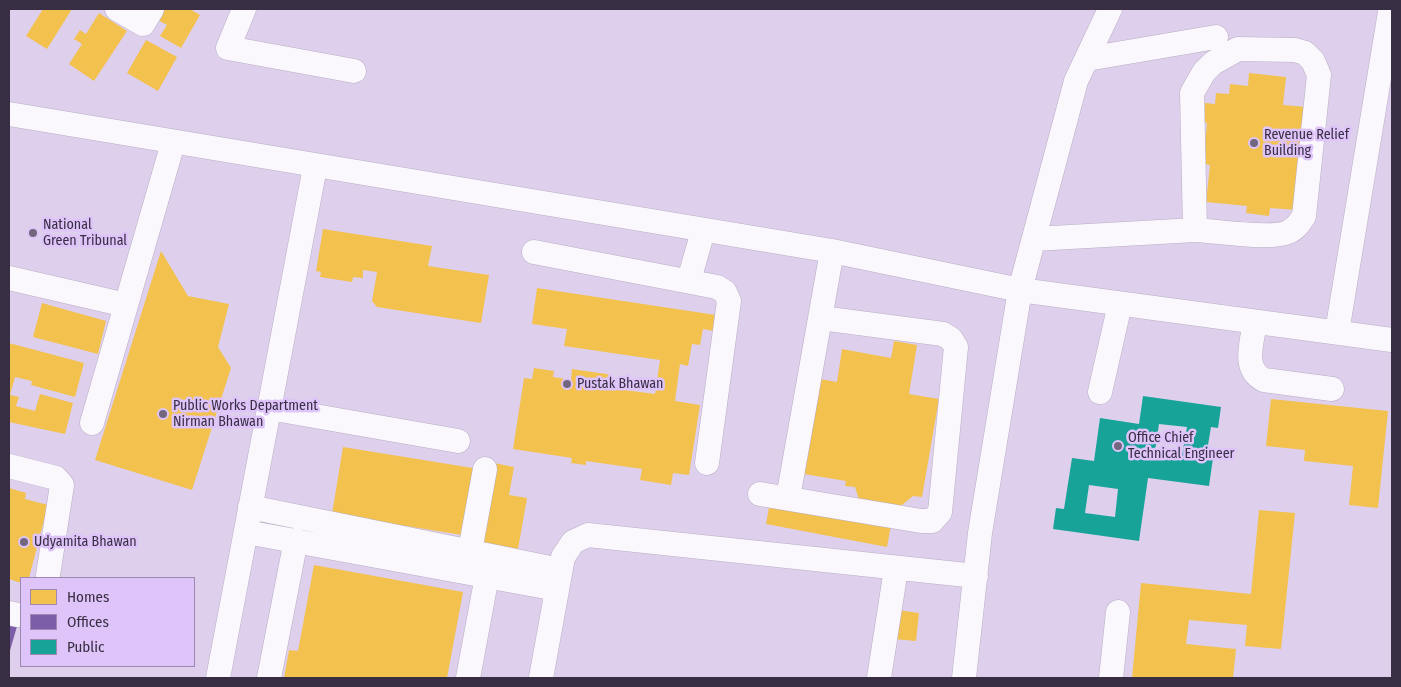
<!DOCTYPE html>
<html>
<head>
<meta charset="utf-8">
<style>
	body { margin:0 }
	#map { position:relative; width:1401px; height:687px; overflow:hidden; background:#ded0ed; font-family:"Fira Sans Condensed",sans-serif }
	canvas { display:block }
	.frame { position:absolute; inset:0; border:10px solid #382e43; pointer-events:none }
	.legend { position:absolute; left:20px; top:577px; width:175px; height:90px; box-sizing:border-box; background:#dec4f9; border:1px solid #9c88b0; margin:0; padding:6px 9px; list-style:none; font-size:15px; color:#382e43 }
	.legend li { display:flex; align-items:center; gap:10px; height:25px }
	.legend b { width:25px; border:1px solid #9c88b0 }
</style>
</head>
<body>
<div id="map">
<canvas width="1401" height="687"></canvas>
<div class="frame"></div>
<ul class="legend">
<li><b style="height:14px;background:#f2c14e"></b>Homes</li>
<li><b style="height:14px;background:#7b5ea7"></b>Offices</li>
<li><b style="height:14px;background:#17a398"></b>Public</li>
</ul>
</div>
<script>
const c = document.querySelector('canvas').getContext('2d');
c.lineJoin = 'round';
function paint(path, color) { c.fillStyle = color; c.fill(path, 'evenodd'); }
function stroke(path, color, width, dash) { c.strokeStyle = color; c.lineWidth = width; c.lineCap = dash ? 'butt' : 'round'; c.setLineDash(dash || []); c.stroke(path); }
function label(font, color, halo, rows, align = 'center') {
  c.font = font + ' "Fira Sans Condensed",sans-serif'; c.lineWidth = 5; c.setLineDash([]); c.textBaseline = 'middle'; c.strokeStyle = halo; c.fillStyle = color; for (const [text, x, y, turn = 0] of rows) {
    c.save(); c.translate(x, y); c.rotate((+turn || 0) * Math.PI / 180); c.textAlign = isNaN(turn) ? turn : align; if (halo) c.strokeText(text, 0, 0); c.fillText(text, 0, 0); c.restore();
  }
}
const homes = new Path2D(`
	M43,9H72L47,49L26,36Z
	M162,9H190L200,15L181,48L160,36L167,25L156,19Z
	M99,13L127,31L94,81L69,64L82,44L74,39L80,30L86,34Z
	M146,40L177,57L158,91L127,73Z
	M1249,73L1286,77L1283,105L1307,107L1297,210L1270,208L1269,216L1246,213L1247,206L1206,202L1210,165L1203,164L1207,123L1203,122L1205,103L1215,104L1216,93L1229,94L1230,84L1248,86Z
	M323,229L432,246L428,266L489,275L481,323L377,307L372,301L377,272L363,270V278L353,277L352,282L320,277L321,272L316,271Z
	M161,251L188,296L229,304L218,347L231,368L192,490L95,460Z
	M537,288L716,315L714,331L703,329L700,345L692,344L688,366L680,364L675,401L700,405L689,475L673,473L671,485L640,480L642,469L586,461V465L571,463L572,458L513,449L524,378L532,379L534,368L554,371L553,377L571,380L572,369L613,375L610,388L655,394L660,360L564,346L567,329L532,324Z
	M42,303L106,321L98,354L33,337Z
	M894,341L917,345L909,394L939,399L922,497L913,496L897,509L860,503L855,487L845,486L846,481L804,474L820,379L837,382L842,349L891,358Z
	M9,343L84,363L75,397L31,385L32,381L15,377L10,395L19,397L16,406L35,411L40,394L73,403L65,434L9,422Z
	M1271,399L1388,411L1378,508L1349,505L1353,466L1304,461L1305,450L1266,446Z
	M343,447L479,469L468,536L332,514Z
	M494,463L514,467L509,495L527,498L518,549L480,542Z
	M9,488L26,493L25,499L48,505L29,578H21V583L9,579Z
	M770,502L891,525L887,547L766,524Z
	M1259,510L1295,513L1281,649L1245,646L1247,625L1189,620L1186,644L1236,649L1233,678H1132L1141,583L1251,594Z
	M314,565L463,592L447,678H284L289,650L298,651Z
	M897,610L919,613L916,641L893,639Z`);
const offices = new Path2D(`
	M9,620L18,623L9,654Z`);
const public = new Path2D(`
	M1143,396L1221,407L1218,428L1211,427L1206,457L1213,458L1209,486L1148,478L1139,541L1053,529L1056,508L1064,509L1072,458L1094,461L1100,418L1139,424ZM1159,424L1187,427L1182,455L1155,451ZM1089,485L1118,489L1115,517L1085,513Z`);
const minor = new Path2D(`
	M117,9L143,24L152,9
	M244,9L228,48L354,71
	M1087,59L1216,37
	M9,114L832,251L1020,290L1392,340
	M1034,239L1195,230L1192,93L1204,72L1213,63L1238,49L1295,50L1305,53L1313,61L1319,75L1304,216C1300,222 1296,229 1288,232C1271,240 1216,231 1195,230
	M534,252L717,287L725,292L729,301L707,463
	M9,278L126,305
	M689,280L703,231
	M1255,322C1252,343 1242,369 1264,380L1332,389
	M1337,332L1390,12
	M1100,392L1120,304
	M269,408L458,441
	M92,423L173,143
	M9,466L56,478L62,485L48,575
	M760,494L921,521H932L940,512L956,347L951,339L943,334L821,318
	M788,498L832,251
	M250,507L560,570
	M246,532L557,589
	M470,551L485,469
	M9,613L18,615
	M218,678L315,167
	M269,678L296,540
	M468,678L487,576
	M541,678L563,557L573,542L588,535L976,576
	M879,678L896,569
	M964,678L980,533L1020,290L1076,81L1110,9
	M1111,678L1118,612`);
const markers = [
	[1254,143,5,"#72677e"],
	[33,233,5,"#72677e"],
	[567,384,5,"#72677e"],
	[163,414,5,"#72677e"],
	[1118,446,5,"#72677e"],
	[24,542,5,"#72677e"]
];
const poiNames = [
	["Revenue Relief",1264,135],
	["Building",1264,151],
	["National",43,225],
	["Green Tribunal",43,241],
	["Pustak Bhawan",577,384],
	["Public Works Department",173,406],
	["Nirman Bhawan",173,422],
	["Office Chief",1128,438],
	["Technical Engineer",1128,454],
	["Udyamita Bhawan",34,542]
];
paint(homes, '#f2c14e');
paint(offices, '#7b5ea7');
paint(public, '#17a398');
stroke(minor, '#b8adc4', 25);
stroke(minor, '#faf8fc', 24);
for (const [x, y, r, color] of markers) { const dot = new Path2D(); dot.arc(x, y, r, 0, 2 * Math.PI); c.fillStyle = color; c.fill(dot); stroke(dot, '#dec4f9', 2); }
label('14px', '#382e43', '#dec4f9', poiNames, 'left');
</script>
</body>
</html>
